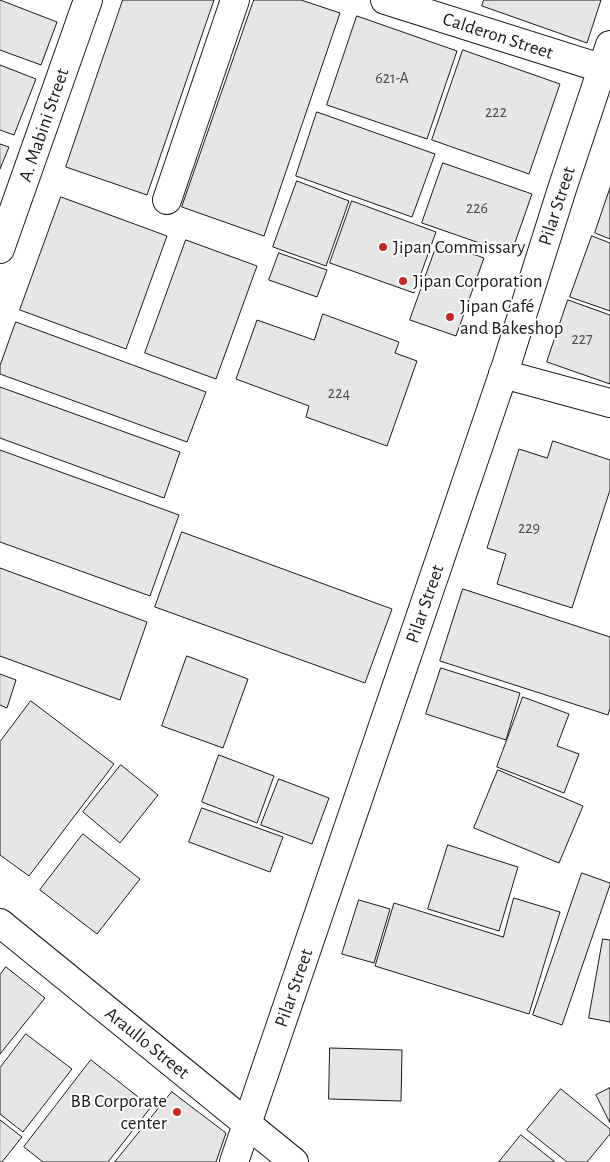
<!DOCTYPE html>
<html>
<head>
<meta charset="utf-8">
<style>
	body { margin:0 }
	canvas { display:block; background:#fff }
</style>
</head>
<body>
<canvas width="610" height="1162"></canvas>
<script>
const c = document.querySelector('canvas').getContext('2d');
c.lineJoin = 'round';
function paint(path, color) { c.fillStyle = color; c.fill(path, 'evenodd'); }
function stroke(path, color, width, dash) { c.strokeStyle = color; c.lineWidth = width; c.lineCap = dash ? 'butt' : 'round'; c.setLineDash(dash || []); c.stroke(path); }
function label(font, color, halo, rows, align = 'center') {
  c.font = font + ' "Alegreya Sans",sans-serif'; c.lineWidth = 4; c.setLineDash([]); c.textBaseline = 'middle'; c.strokeStyle = halo; c.fillStyle = color; for (const [text, x, y, turn = 0] of rows) {
    c.save(); c.translate(x, y); c.rotate((+turn || 0) * Math.PI / 180); c.textAlign = isNaN(turn) ? turn : align; if (halo) c.strokeText(text, 0, 0); c.fillText(text, 0, 0); c.restore();
  }
}
const building = new Path2D(`
	M0,0L57,22L41,65L0,50Z
	M123,0H214L147,195L66,167Z
	M254,0H301L340,13L264,236L182,207Z
	M484,0H601L587,43L482,6Z
	M357,16L457,51L427,139L327,105Z
	M463,50L560,84L529,174L432,140Z
	M0,65L36,79L14,135L0,130Z
	M317,112L435,154L412,217L296,176Z
	M0,144L9,147L0,169Z
	M443,163L532,194L511,254L422,223Z
	M297,181L349,201L326,266L273,247Z
	M610,188V239L595,233Z
	M61,197L167,236L126,349L20,310Z
	M352,201L436,232L414,293L330,263Z
	M592,236L610,243V311L570,297Z
	M186,240L257,266L216,379L145,353Z
	M438,242L484,258L456,336L410,320Z
	M279,253L327,270L317,297L269,280Z
	M568,300L610,315V384L547,362Z
	M323,314L399,342L395,353L417,361L387,446L306,417L309,406L236,379L257,320L314,340Z
	M16,322L206,392L187,442L0,374V366Z
	M0,387L180,452L164,498L0,438Z
	M553,441L610,460V490L572,608L497,584L506,554L487,548L519,449L547,458Z
	M0,450L179,515L150,596L0,542Z
	M182,532L392,609L365,683L155,607Z
	M0,568L147,622L120,700L0,656Z
	M463,589L610,637V708L608,715L440,661Z
	M187,656L248,679L223,748L162,726Z
	M441,668L520,693L506,740L426,714Z
	M0,674L16,680L7,708L0,705Z
	M523,697L569,714L557,746L579,754L564,793L497,767Z
	M31,701L114,764L29,876L0,855V742Z
	M219,755L274,776L257,823L202,802Z
	M121,765L158,795L120,843L83,812Z
	M498,770L583,806L559,863L474,828Z
	M279,779L329,798L312,844L261,825Z
	M202,808L283,837L270,872L189,842Z
	M83,834L140,879L97,934L40,890Z
	M448,845L518,867L499,931L428,909Z
	M582,873L610,883V885L562,1025L533,1015Z
	M514,898L560,912L529,1014L375,966L394,903L503,937Z
	M359,900L390,909L374,963L342,954Z
	M603,939L610,940V1022L589,1018Z
	M6,967L45,998L0,1054V975Z
	M26,1034L72,1069L23,1132L0,1114V1068Z
	M330,1048L402,1050L401,1101L329,1099Z
	M91,1060L151,1107L108,1162H43L24,1147Z
	M610,1088V1123L596,1095Z
	M561,1089L610,1129V1134L587,1162H567L527,1130Z
	M172,1092L226,1133L216,1162H115Z
	M0,1120L22,1137L2,1162H0Z
	M521,1135L555,1162H499Z`);
const minor = new Path2D(`
	M385,0L610,71
	M167,200L235,0
	M503,374L610,403
	M0,923L294,1162`);
const tertiary = new Path2D(`
	M0,249L88,0
	M234,1162L507,363L562,189L610,45`);
const markers = [
	[383,247,5,"#c62828"],
	[403,281,5,"#c62828"],
	[450,317,5,"#c62828"],
	[177,1112,5,"#c62828"]
];
const numberNames = [
	["621-A",392,78],
	["222",496,112],
	["226",477,208],
	["227",582,339],
	["224",339,393],
	["229",529,528]
];
const streetNames = [
	["Calderon Street",498,36,18],
	["A. Mabini Street",44,125,-71],
	["Pilar Street",557,206,-72],
	["Pilar Street",425,604,-71],
	["Pilar Street",294,988,-71],
	["Araullo Street",147,1043,39]
];
const poiNames = [
	["Jipan Commissary",393,247],
	["Jipan Corporation",413,281],
	["Jipan Café",460,306],
	["and Bakeshop",460,328],
	["BB Corporate",167,1101,"right"],
	["center",167,1123,"right"]
];
paint(building, '#e6e6e6');
stroke(building, '#1a1a1a', 1);
stroke(minor, '#1a1a1a', 30);
stroke(tertiary, '#1a1a1a', 30);
stroke(minor, '#fff', 28);
stroke(tertiary, '#fff', 28);
for (const [x, y, r, color] of markers) { const dot = new Path2D(); dot.arc(x, y, r, 0, 2 * Math.PI); c.fillStyle = color; c.fill(dot); stroke(dot, '#fff', 2); }
label('16px', '#4d4d4d', null, numberNames);
label('19px', '#1a1a1a', '#fff', streetNames);
label('19px', '#1a1a1a', '#fff', poiNames, 'left');
</script>
</body>
</html>
